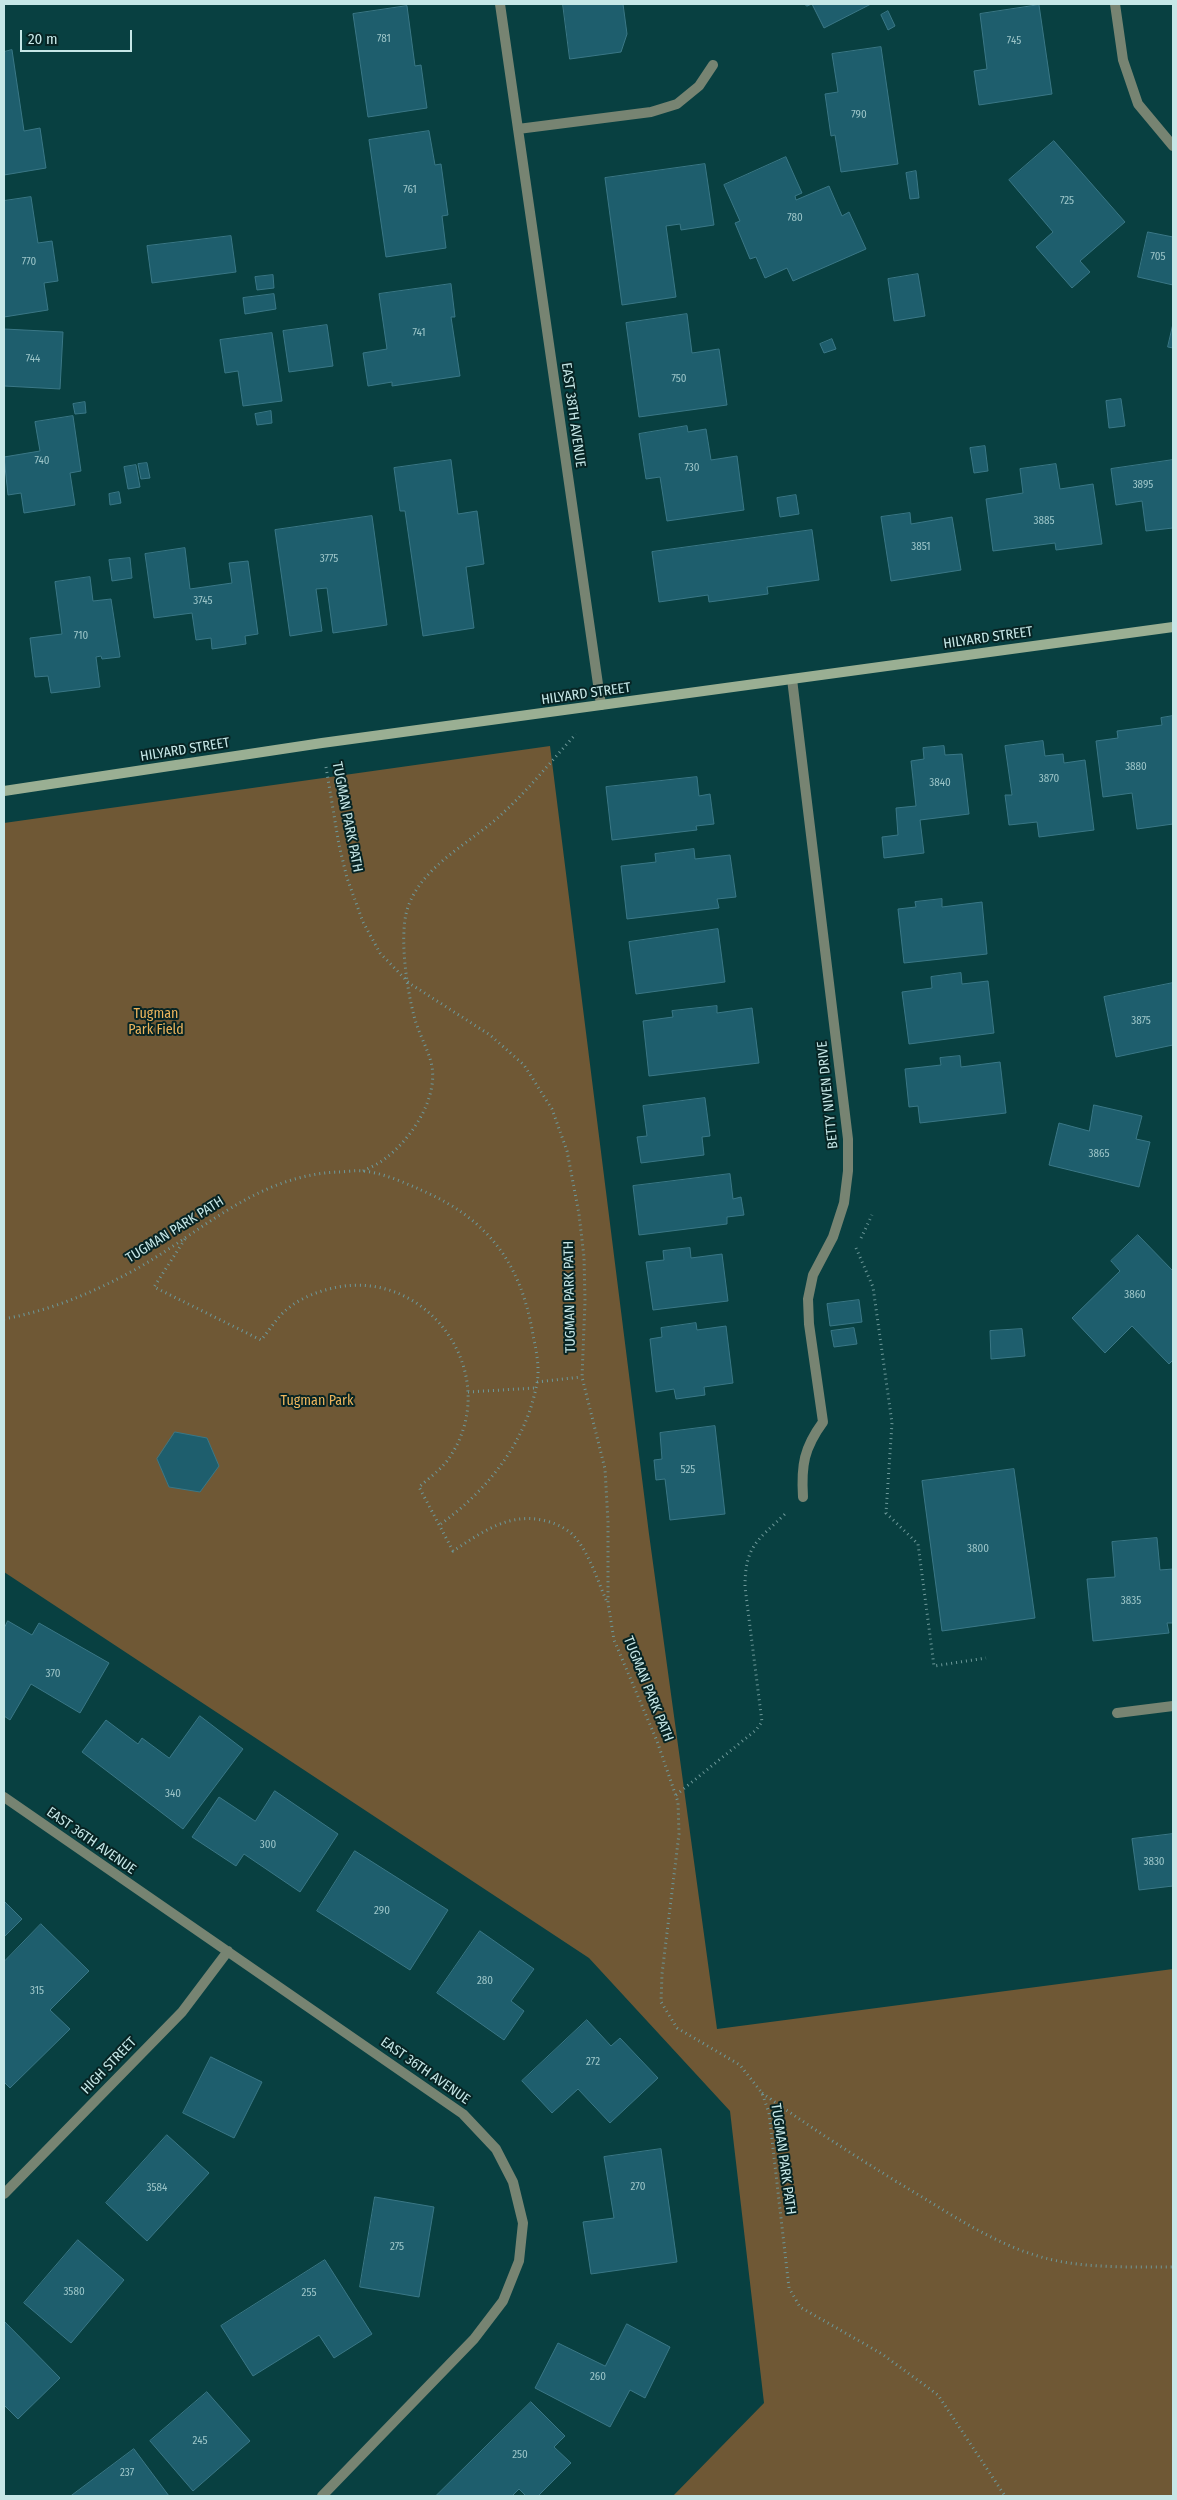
<!DOCTYPE html>
<html>
<head>
<meta charset="utf-8">
<style>
	body { margin:0 }
	#map { position:relative; width:1177px; height:2500px; overflow:hidden; background:#084041; font-family:"Fira Sans Condensed",sans-serif }
	canvas { display:block }
	.frame { position:absolute; inset:0; border:5px solid #c6e7e7; pointer-events:none }
	.scale { position:absolute; left:20px; top:30px; width:112px; height:22px; box-sizing:border-box; border:2px solid #c6e7e7; border-top:0; padding-left:6px; font-size:15px; line-height:18px; white-space:nowrap; color:#c6e7e7; -webkit-text-stroke:4px #072424; paint-order:stroke }
</style>
</head>
<body>
<div id="map">
<canvas width="1177" height="2500"></canvas>
<div class="frame"></div>
<div class="scale">20 m</div>
</div>
<script>
const c = document.querySelector('canvas').getContext('2d');
c.lineJoin = 'round';
function paint(path, color) { c.fillStyle = color; c.fill(path, 'evenodd'); }
function stroke(path, color, width, dash) { c.strokeStyle = color; c.lineWidth = width; c.lineCap = dash ? 'butt' : 'round'; c.setLineDash(dash || []); c.stroke(path); }
function label(font, color, halo, rows, align = 'center') {
  c.font = font + ' "Fira Sans Condensed",sans-serif'; c.lineWidth = 4; c.setLineDash([]); c.textBaseline = 'middle'; c.strokeStyle = halo; c.fillStyle = color; for (const [text, x, y, turn = 0] of rows) {
    c.save(); c.translate(x, y); c.rotate((+turn || 0) * Math.PI / 180); c.textAlign = isNaN(turn) ? turn : align; if (halo) c.strokeText(text, 0, 0); c.fillText(text, 0, 0); c.restore();
  }
}
const green = new Path2D(`
	M550,746L649,1534L717,2029L1173,1969V2496H673L764,2403L730,2111L589,1958L4,1572V823Z`);
const building = new Path2D(`
	M563,4H623L627,34L621,52L570,59Z
	M805,4H871L824,28L812,4L807,6Z
	M1039,5L1052,94L979,105L974,71L987,69L980,14Z
	M407,6L415,66L421,65L427,108L368,117L353,14Z
	M888,11L895,26L888,30L881,15Z
	M881,47L898,164L841,172L835,135L831,136L825,94L838,92L832,54Z
	M12,50L24,131L40,128L46,168L4,175V52Z
	M429,131L435,165L441,164L448,215L442,216L446,248L386,257L369,140Z
	M1054,141L1125,222L1080,261L1090,272L1072,288L1036,247L1053,232L1009,180Z
	M786,157L802,193L795,196L796,200L829,186L842,216L849,212L866,249L793,281L787,268L765,278L756,257L750,259L735,223L740,221L724,185Z
	M705,164L714,225L681,230L680,224L666,226L676,297L622,305L605,178Z
	M916,171L919,198L910,199L906,173Z
	M31,197L38,243L52,241L58,281L44,283L48,310L4,317V201Z
	M1148,232L1173,237V285L1138,277Z
	M231,236L236,272L152,283L147,246Z
	M918,274L925,316L894,321L888,279Z
	M273,275L274,288L257,290L255,277Z
	M451,284L455,317H451L460,376L392,386V382L368,386L363,353L387,349L379,294Z
	M274,294L276,309L245,314L243,298Z
	M687,314L692,353L719,349L727,405L639,417L626,323Z
	M1173,324V348L1168,347Z
	M327,325L333,366L289,372L283,331Z
	M4,329L63,332L60,389L4,386Z
	M272,333L282,401L243,406L238,371L225,373L220,340Z
	M832,339L836,349L824,353L820,344Z
	M1121,399L1125,426L1109,428L1106,401Z
	M85,402L86,413L75,414L73,404Z
	M271,411L272,423L257,425L255,414Z
	M73,416L81,471L70,473L75,505L24,513L21,493L8,495L4,457L40,451L35,422Z
	M687,426L688,432L706,429L711,460L737,456L744,510L667,521L660,477L646,479L639,434Z
	M985,446L988,471L974,473L970,448Z
	M451,460L458,514L477,511L484,564L466,567L474,628L423,636L405,511H400L394,468Z
	M1173,460V528L1146,531L1142,501L1116,505L1111,469Z
	M147,463L150,478L141,479L138,464Z
	M1056,464L1060,489L1093,484L1102,544L1056,550L1055,543L993,551L986,499L1023,493L1020,469Z
	M136,465L140,487L128,489L124,467Z
	M119,492L121,503L110,505L109,494Z
	M796,495L799,514L780,517L777,498Z
	M910,513L911,524L952,517L961,570L891,581L881,517Z
	M372,516L387,625L333,633L327,588L316,589L322,631L290,636L275,530Z
	M812,530L819,580L767,587L768,594L709,602L708,595L659,602L652,552Z
	M185,548L190,589L232,583L229,563L248,561L258,634L245,636L246,644L212,649L211,638L196,640L192,613L154,618L145,554Z
	M130,558L132,578L112,581L109,560Z
	M90,577L93,601L111,599L120,657L102,659L101,656L96,657L100,687L51,693L48,676L35,677L30,638L62,634L55,582Z
	M1173,716V824L1137,829L1132,793L1103,797L1096,741L1118,738L1117,731L1162,725L1161,718Z
	M1043,741L1045,756L1063,754L1064,763L1085,760L1094,830L1039,837L1037,822L1009,825L1005,795H1012L1005,746Z
	M944,746L945,755L962,754L969,814L920,820L924,853L884,858L882,837L898,835L896,808L916,806L911,761L924,759L923,748Z
	M697,777L699,796L710,794L714,824L696,826L697,830L612,840L606,787Z
	M694,849L695,859L730,855L736,897L717,899L719,908L627,919L621,866L656,862L655,854Z
	M942,899V907L982,902L987,954L904,963L898,909L916,907L915,902Z
	M718,929L725,982L636,994L629,942Z
	M961,973L962,984L988,981L994,1033L909,1044L902,992L932,988L931,977Z
	M1173,983V1045L1116,1057L1104,997Z
	M717,1006V1013L752,1008L759,1063L649,1076L643,1021L673,1017L672,1011Z
	M960,1056L961,1067L1000,1062L1006,1113L920,1123L918,1106L909,1107L905,1069L941,1065L940,1058Z
	M705,1098L710,1136L702,1137L704,1155L641,1163L637,1137L647,1136L643,1106Z
	M1094,1105L1142,1116L1136,1139L1150,1142L1139,1187L1049,1165L1059,1123L1089,1131Z
	M730,1174L733,1199L741,1197L744,1215L727,1217V1224L639,1235L633,1186Z
	M1138,1235L1173,1271V1360L1169,1364L1132,1326L1105,1353L1072,1318L1120,1271L1111,1261Z
	M690,1248L691,1258L722,1254L728,1301L653,1310L646,1262L664,1260L663,1251Z
	M859,1300L862,1322L830,1326L827,1304Z
	M696,1323L697,1330L726,1326L733,1383L704,1387L705,1395L676,1399L674,1389L656,1392L650,1339L662,1337L661,1328Z
	M854,1328L857,1344L834,1347L831,1331Z
	M1022,1329L1025,1356L991,1359L990,1331Z
	M715,1426L725,1514L670,1520L665,1479L656,1480L654,1460L662,1459L660,1433Z
	M175,1432L207,1438L219,1466L200,1492L169,1487L157,1459Z
	M1014,1469L1035,1618L942,1631L922,1481Z
	M1157,1538L1160,1570L1173,1569V1623H1167L1169,1633L1093,1641L1087,1579L1115,1577L1112,1542Z
	M8,1621L32,1635L39,1623L109,1663L80,1713L31,1684L10,1720L4,1716V1629Z
	M200,1716L243,1749L183,1829L82,1752L106,1720L138,1744L142,1738L169,1758Z
	M275,1791L338,1834L300,1892L244,1854L236,1866L192,1837L219,1797L255,1821Z
	M1173,1834V1886L1139,1890L1132,1839Z
	M355,1851L448,1910L410,1970L317,1911Z
	M4,1901L22,1919L4,1937Z
	M41,1924L89,1971L50,2010L70,2029L10,2088L4,2082V1962Z
	M480,1931L534,1969L511,2001L524,2011L504,2040L437,1993Z
	M587,2020L611,2046L620,2038L658,2078L610,2123L578,2089L552,2113L522,2081Z
	M211,2057L262,2082L234,2138L183,2113Z
	M167,2135L209,2173L147,2241L106,2203Z
	M661,2149L677,2262L591,2274L583,2222L614,2218L604,2157Z
	M375,2197L434,2207L419,2297L360,2287Z
	M78,2240L124,2280L71,2343L24,2303Z
	M325,2260L372,2334L334,2358L319,2335L253,2376L221,2326Z
	M4,2321L60,2378L18,2419L4,2405Z
	M627,2324L670,2347L645,2398L630,2390L610,2427L535,2388L558,2343L605,2366Z
	M207,2392L250,2441L193,2491L150,2441Z
	M531,2402L565,2436L554,2447L571,2463L538,2496H526L519,2489L512,2496H436Z
	M134,2449L169,2496H71Z`);
const path = new Path2D(`
	M326,767L339,845L347,878L363,922L380,953L409,983L490,1035L524,1065L552,1109L567,1151L579,1214L584,1257L585,1301L582,1377L605,1469L608,1522V1603L614,1640L657,1741L678,1802L679,1834L662,1974L661,2002L677,2028L740,2065L762,2093L769,2113L789,2288L800,2307L882,2354L938,2395L1005,2496
	M363,1171C371,1167 380,1163 386,1158C412,1138 440,1096 431,1062C427,1047 418,1032 414,1016C407,989 400,942 406,914C417,867 472,843 504,812C530,788 552,760 576,734
	M861,1238L872,1215
	M185,1239L154,1287L261,1340C269,1331 276,1319 285,1311C298,1299 316,1292 333,1288C430,1266 507,1379 447,1461C439,1471 428,1479 419,1487L453,1551C481,1533 507,1513 542,1520C552,1522 565,1527 573,1535C589,1552 597,1579 606,1600
	M856,1248L873,1287L892,1423L886,1513L918,1544L934,1666L986,1658
	M4,1319C52,1310 95,1292 138,1268C204,1230 257,1176 337,1172C345,1172 355,1170 363,1171C383,1173 403,1182 421,1190C488,1219 521,1263 533,1335C536,1349 540,1368 537,1383C526,1443 488,1489 441,1524
	M537,1382L581,1377
	M468,1392L535,1388
	M676,1795L756,1730L762,1722L745,1587C745,1546 757,1541 785,1514
	M762,2093C814,2130 867,2164 922,2197C966,2224 1011,2253 1063,2262C1099,2268 1137,2267 1173,2267`);
const lane = new Path2D(`
	M792,679L848,1139V1171L844,1203L833,1237L813,1275L808,1299L809,1324L823,1422C804,1448 801,1465 803,1497`);
const street = new Path2D(`
	M500,4L601,705
	M1115,4L1123,60L1138,104L1173,146
	M518,129L651,112L677,104L699,86L713,65
	M1117,1713L1173,1706
	M4,1797L463,2114L496,2149L513,2182L523,2223L519,2261L503,2301L474,2339L322,2496
	M4,2194L182,2012L228,1951`);
const secondary = new Path2D(`
	M4,791L322,743L1173,627`);
const numberNames = [
	["781",384,39],
	["745",1014,41],
	["790",859,115],
	["761",410,190],
	["725",1067,201],
	["780",795,218],
	["705",1158,257],
	["770",29,262],
	["741",419,333],
	["744",33,359],
	["750",679,379],
	["740",42,461],
	["730",692,468],
	["3895",1143,485],
	["3885",1044,521],
	["3851",921,547],
	["3775",329,559],
	["3745",203,601],
	["710",81,636],
	["3880",1136,767],
	["3870",1049,779],
	["3840",940,783],
	["3875",1141,1021],
	["3865",1099,1154],
	["3860",1135,1295],
	["525",688,1470],
	["3800",978,1549],
	["3835",1131,1601],
	["370",53,1674],
	["340",173,1794],
	["300",268,1845],
	["3830",1154,1862],
	["290",382,1911],
	["280",485,1981],
	["315",37,1991],
	["272",593,2062],
	["270",638,2187],
	["3584",157,2188],
	["275",397,2247],
	["3580",74,2292],
	["255",309,2293],
	["260",598,2377],
	["245",200,2441],
	["250",520,2455],
	["237",127,2473]
];
const streetNames = [
	["EAST 38TH AVENUE",573,415,82],
	["HILYARD STREET",988,638,-8],
	["HILYARD STREET",586,694,-8],
	["HILYARD STREET",185,750,-9],
	["TUGMAN PARK PATH",347,817,79],
	["BETTY NIVEN DRIVE",828,1095,-96],
	["TUGMAN PARK PATH",175,1230,-32],
	["TUGMAN PARK PATH",570,1297,-91],
	["TUGMAN PARK PATH",648,1689,68],
	["EAST 36TH AVENUE",91,1841,35],
	["HIGH STREET",109,2066,-46],
	["EAST 36TH AVENUE",425,2071,35],
	["TUGMAN PARK PATH",783,2159,82]
];
const parkNames = [
	["Tugman",156,1014],
	["Park Field",156,1030],
	["Tugman Park",317,1401]
];
paint(green, '#6f5835');
paint(building, '#1e5e6d');
stroke(building, '#3a7786', 1);
stroke(path, '#6e999a', 3, [1, 4]);
stroke(lane, '#778472', 10);
stroke(street, '#778472', 10);
stroke(secondary, '#9aaf93', 10);
label('11px', '#9cc5c8', null, numberNames);
label('14px', '#c6e7e7', '#072424', streetNames);
label('14px', '#edb55d', '#072424', parkNames);
</script>
</body>
</html>
